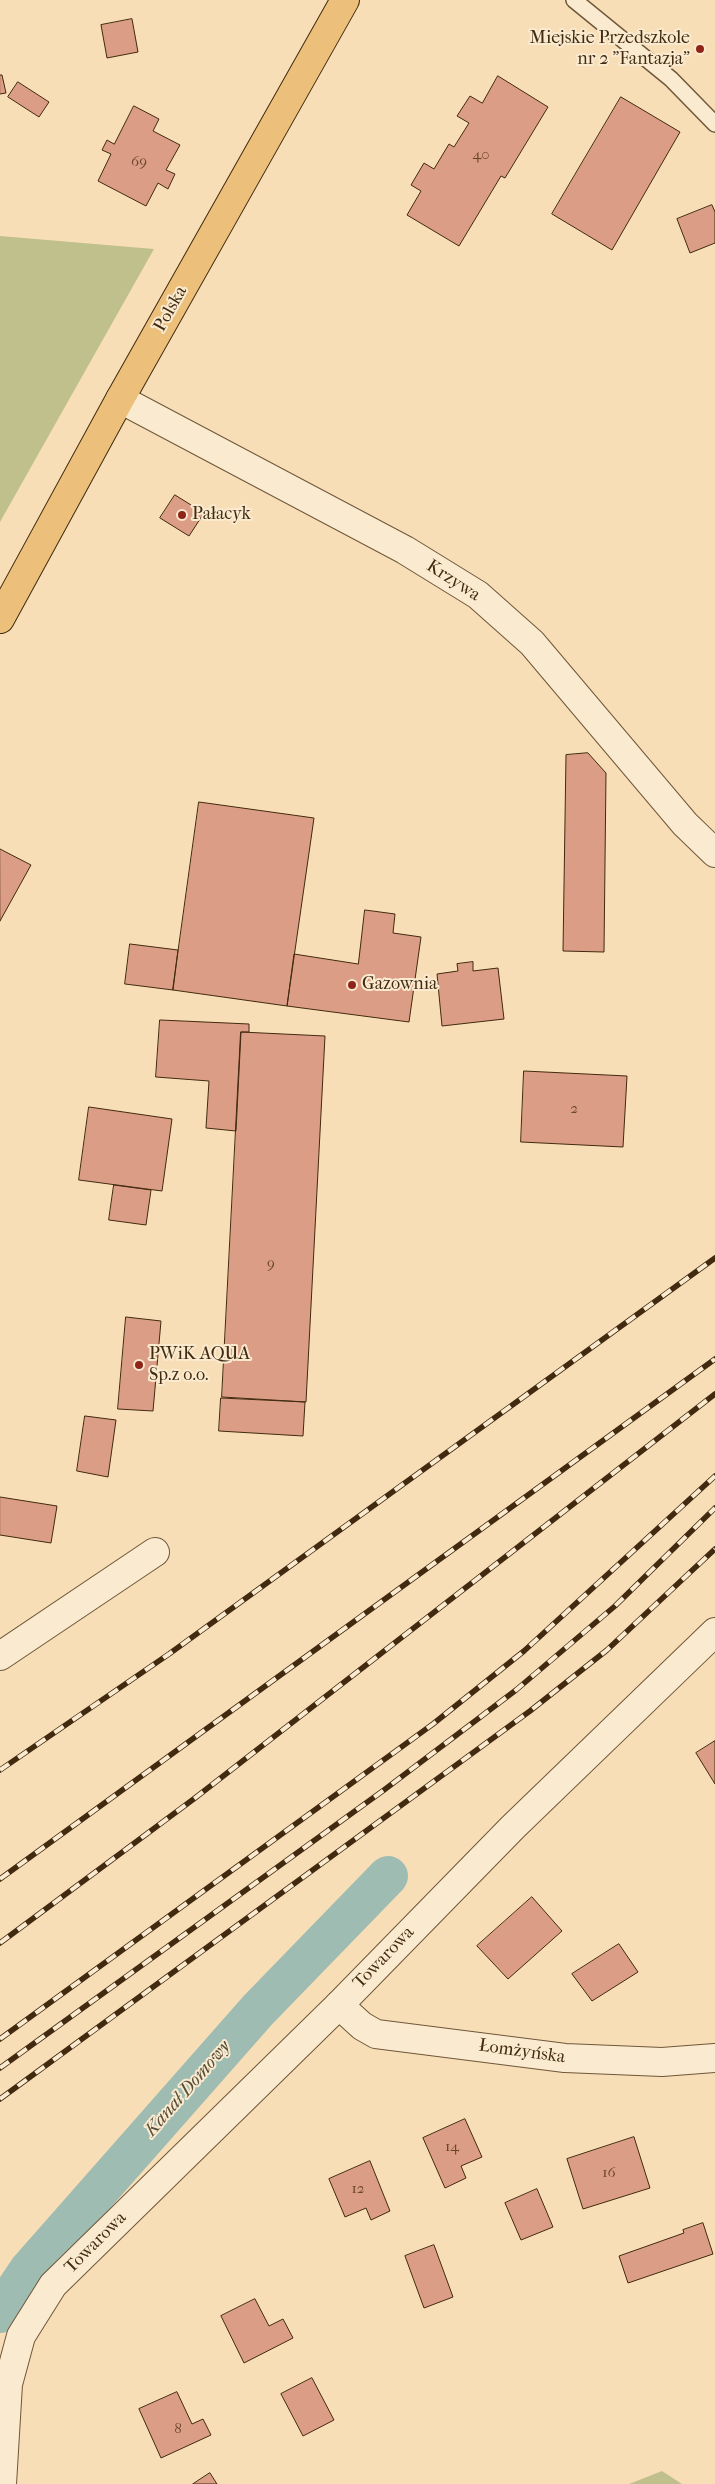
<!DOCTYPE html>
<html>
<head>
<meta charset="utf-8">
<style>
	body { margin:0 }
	canvas { display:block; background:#f8deb6 }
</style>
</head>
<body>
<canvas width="715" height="2484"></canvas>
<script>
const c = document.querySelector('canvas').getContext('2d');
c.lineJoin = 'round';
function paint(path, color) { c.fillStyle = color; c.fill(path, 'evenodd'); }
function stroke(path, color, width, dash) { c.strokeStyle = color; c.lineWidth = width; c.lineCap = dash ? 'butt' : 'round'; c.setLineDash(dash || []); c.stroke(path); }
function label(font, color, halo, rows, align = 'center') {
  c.font = font + ' "IM FELL French Canon",serif'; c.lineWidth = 4; c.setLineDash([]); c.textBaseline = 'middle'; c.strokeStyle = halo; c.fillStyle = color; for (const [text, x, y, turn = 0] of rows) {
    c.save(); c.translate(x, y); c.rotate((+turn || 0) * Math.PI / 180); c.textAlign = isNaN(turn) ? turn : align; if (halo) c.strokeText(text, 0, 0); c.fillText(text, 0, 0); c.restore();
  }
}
const green = new Path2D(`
	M0,236L154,249L0,522Z
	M662,2471L682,2484H629Z`);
const canal = new Path2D(`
	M0,2313L29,2270L258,2010L388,1876`);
const building = new Path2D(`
	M132,19L138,52L107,58L101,25Z
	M0,75H2L6,93L0,94Z
	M498,76L548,107L505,178L501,176L459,246L407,215L421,191L411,185L424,163L434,169L449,144L454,147L469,123L457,116L470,96L482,103Z
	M18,82L49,102L39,117L8,97Z
	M621,97L680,132L612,250L552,214Z
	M134,106L159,119L153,131L180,145L166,170L175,174L168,189L158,183L146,206L98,181L111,154L102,150L107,140L114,144Z
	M712,205L715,212V243L690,253L677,219Z
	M175,495L204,513L189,536L160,518Z
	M588,753L606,773L604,952L563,951L566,755Z
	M199,802L314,818L287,1006L173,990Z
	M0,849L31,865L0,921Z
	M365,910L395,914L393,933L421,937L409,1022L287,1006L294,954L358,964Z
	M130,944L178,950L173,990L125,984Z
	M473,962V971L498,968L504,1019L442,1026L437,974L458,971L457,964Z
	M160,1020L249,1024V1032H241L236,1131L206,1128L209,1081L156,1077Z
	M241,1032L325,1036L306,1402L222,1397Z
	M524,1071L627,1076L623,1147L521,1142Z
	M89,1107L172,1119L162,1191L79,1180Z
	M114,1185L151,1190L146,1225L109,1220Z
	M126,1317L161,1321L153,1411L118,1409Z
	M221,1398L305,1402L303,1436L219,1431Z
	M85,1416L116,1420L108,1477L77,1471Z
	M0,1497L57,1506L51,1543L0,1535Z
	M715,1741V1784L696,1753Z
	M532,1897L562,1931L508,1979L477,1946Z
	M619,1944L638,1972L592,2001L572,1974Z
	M465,2119L482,2157L461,2166L466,2178L445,2188L423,2138Z
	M634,2137L650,2188L583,2209L567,2159Z
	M370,2161L390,2211L371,2220L366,2208L345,2217L329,2179Z
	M537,2189L553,2227L521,2240L505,2203Z
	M703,2223L713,2254L628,2283L619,2256L684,2233L683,2230Z
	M434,2245L453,2297L424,2308L405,2256Z
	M255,2299L269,2326L283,2319L293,2338L244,2363L221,2316Z
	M312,2378L334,2420L303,2436L281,2394Z
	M177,2392L192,2424L203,2419L211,2435L161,2458L139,2409Z
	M210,2473L217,2484H193Z`);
const service = new Path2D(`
	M574,0L671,79L715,124`);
const minor = new Path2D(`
	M120,399L405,550L478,595L532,643L685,824L715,853
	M0,1656L155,1552
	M339,2005L362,2026L376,2034L565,2058L662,2062L715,2058`);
const tertiary = new Path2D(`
	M2,2484L8,2384L21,2336L53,2285L339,2005L513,1827L715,1632`);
const primary = new Path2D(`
	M0,619L120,399L345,0`);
const rail = new Path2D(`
	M0,1770L169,1654L715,1258
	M0,1879L715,1359
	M0,1943L195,1798L715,1394
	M0,2039L433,1724L524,1651L715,1476
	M0,2068L384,1790L516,1690L615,1606L715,1508
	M0,2099L530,1711L607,1650L715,1549`);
const markers = [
	[700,49,5,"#8f2418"],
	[182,515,5,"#8f2418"],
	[352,985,5,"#8f2418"],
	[139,1365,5,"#8f2418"]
];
const numberNames = [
	["40",481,155],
	["69",139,162],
	["2",574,1109],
	["9",271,1264],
	["14",452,2147],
	["16",609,2173],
	["12",358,2189],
	["8",178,2429]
];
const poiNames = [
	["Miejskie Przedszkole",690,39,"right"],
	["nr 2 \"Fantazja\"",690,60,"right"],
	["Pałacyk",192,515],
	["Gazownia",362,985],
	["PWiK AQUA",149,1355],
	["Sp.z o.o.",149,1376]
];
const streetNames = [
	["Polska",171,309,-61],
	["Krzywa",453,581,33],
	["Towarowa",384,1958,-46],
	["Łomżyńska",522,2052,8],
	["Towarowa",96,2243,-45]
];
const waterNames = [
	["Kanał Domowy",188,2089,-49]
];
paint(green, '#c0c08c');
stroke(canal, '#9ebcb2', 40);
paint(building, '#dc9d86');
stroke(building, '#412a0f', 1);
stroke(service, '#6f5739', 18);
stroke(minor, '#6f5739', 30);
stroke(tertiary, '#6f5739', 30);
stroke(primary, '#412a0f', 30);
stroke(service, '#faead0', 15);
stroke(minor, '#faead0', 28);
stroke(tertiary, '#faead0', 28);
stroke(primary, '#ecbf7b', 28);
stroke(rail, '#412a0f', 5.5);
stroke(rail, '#faead0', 4, [11]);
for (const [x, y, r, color] of markers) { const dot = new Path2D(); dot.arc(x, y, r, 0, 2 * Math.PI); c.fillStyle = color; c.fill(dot); stroke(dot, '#faead0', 2); }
label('15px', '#68472d', null, numberNames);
label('18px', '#412a0f', '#faead0', poiNames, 'left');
label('18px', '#412a0f', '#faead0', streetNames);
label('italic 19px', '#584e38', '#faead0', waterNames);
</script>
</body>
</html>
